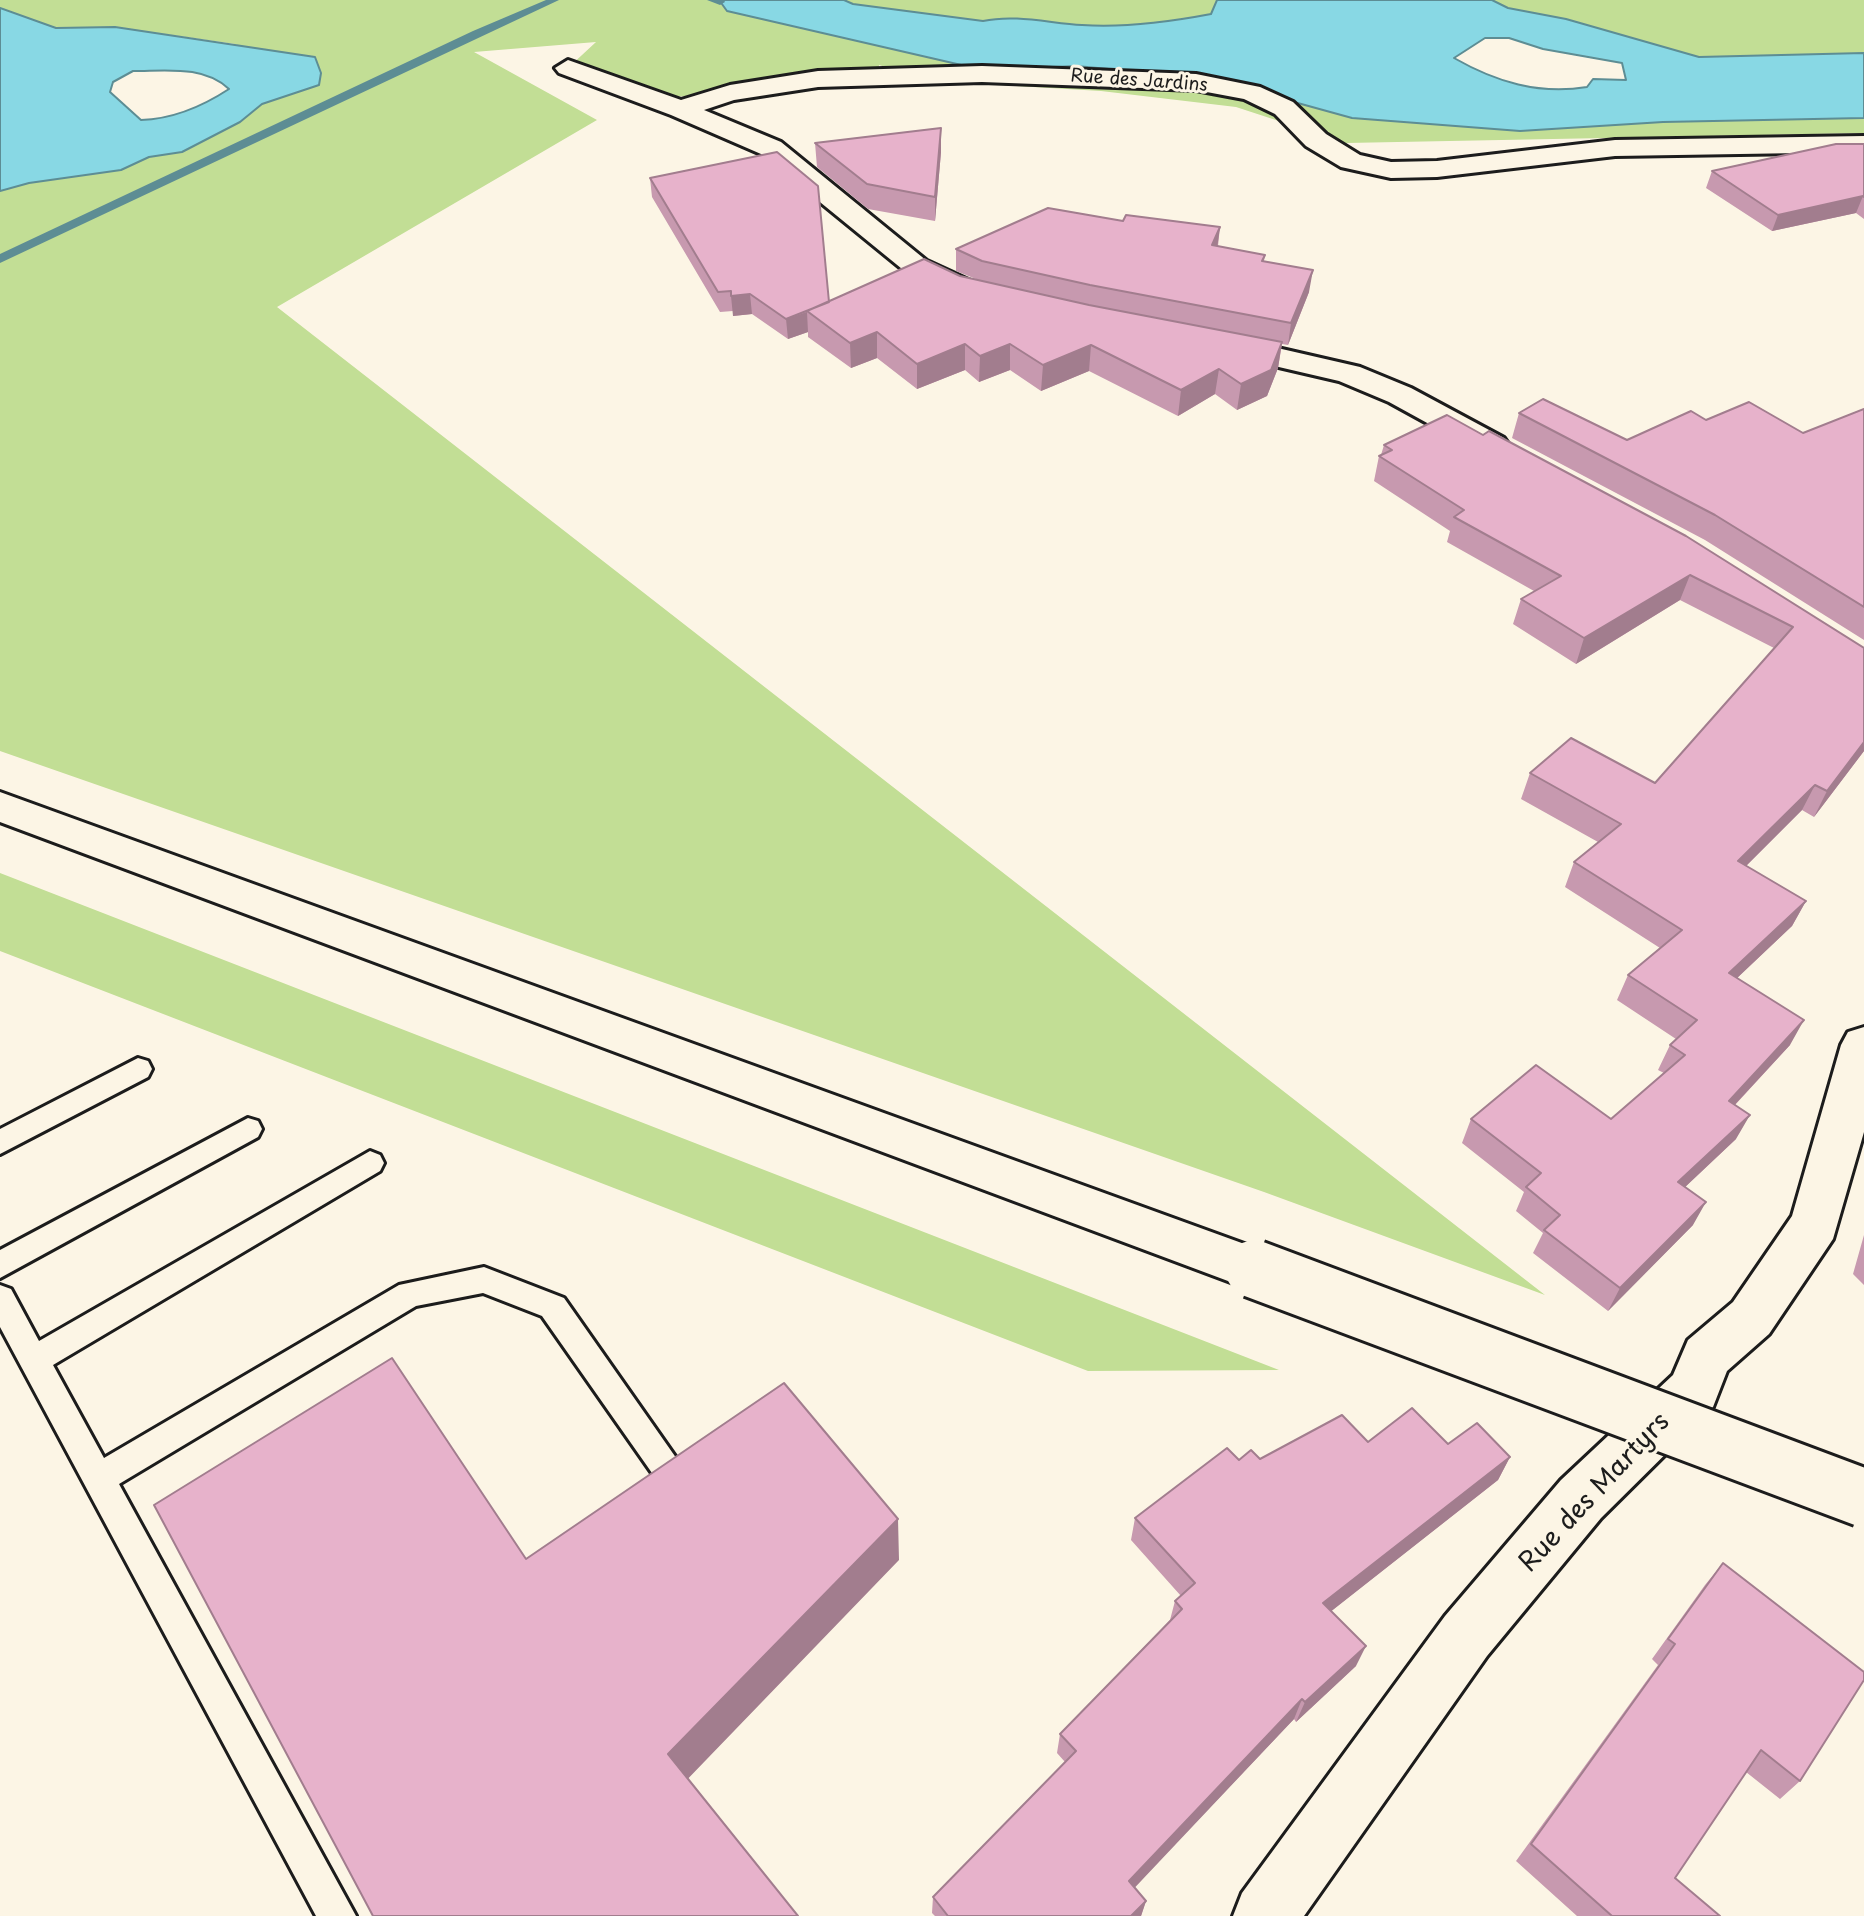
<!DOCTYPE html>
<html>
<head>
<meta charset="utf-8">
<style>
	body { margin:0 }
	canvas { display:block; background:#fcf5e5 }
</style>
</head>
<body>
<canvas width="1864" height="1916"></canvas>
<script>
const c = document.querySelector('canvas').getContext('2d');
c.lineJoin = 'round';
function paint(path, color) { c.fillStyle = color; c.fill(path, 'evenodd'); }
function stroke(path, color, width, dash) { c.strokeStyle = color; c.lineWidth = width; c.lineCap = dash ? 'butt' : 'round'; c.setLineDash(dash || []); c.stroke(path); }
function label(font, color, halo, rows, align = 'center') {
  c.font = font + ' "Playpen Sans",sans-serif'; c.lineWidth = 6; c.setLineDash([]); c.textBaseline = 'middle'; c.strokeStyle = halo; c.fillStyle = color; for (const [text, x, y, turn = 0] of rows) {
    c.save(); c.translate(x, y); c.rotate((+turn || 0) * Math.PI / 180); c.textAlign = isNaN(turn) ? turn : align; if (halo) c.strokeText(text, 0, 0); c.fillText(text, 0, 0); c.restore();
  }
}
const green = new Path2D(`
	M0,0H719L727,11L983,70L1076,66L1207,78L1352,118L1520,131L1663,122L1864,118V133L1346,143L1236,107L1101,91L931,81L879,65L878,77L655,99L568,68L596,42L474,52L597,120L277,307L1545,1295L1264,1192L0,751V191L29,183L121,170L149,157L182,152L240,122L262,104L319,85L235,44L115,27L56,28L0,8Z
	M844,0H1217L1212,14C1169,22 1125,28 1082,25C1049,23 1015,14 983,21L853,4Z
	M1492,0H1864V53L1699,57L1566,19L1507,8Z
	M0,873L1279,1370L1088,1371L0,951Z`);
const water = new Path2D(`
	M719,0H844L853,4L983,21C1015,14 1049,23 1082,25C1125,28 1169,22 1211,14L1217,0H1492L1508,8L1566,19L1699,57L1864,53V118L1663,122L1520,131L1352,118L1207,78L1076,66L983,70L727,11ZM1485,38H1509L1543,49L1622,63L1626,80L1593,79L1587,87C1539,95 1496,82 1454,58Z
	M0,8L56,28L115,27L315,57L321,73L319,85L262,104L240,122L182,152L149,157L121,170L29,183L0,191ZM133,71C166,71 204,65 229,89C203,106 173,119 141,120L110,92L113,82Z`);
const stream = new Path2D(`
	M546,0H559L0,263V254L473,31Z
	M707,0H724L725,2L720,5Z`);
const service = new Path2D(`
	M138,1058L148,1061L152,1069L148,1077L0,1154V1129Z
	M248,1118L258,1121L262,1129L258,1137L0,1278V1250Z
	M370,1151L380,1155L384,1163L380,1171L53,1365L104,1458L399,1285L484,1267L564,1298L686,1472L681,1483L670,1487L659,1483L542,1316L483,1293L416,1306L119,1484L356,1916H316L0,1327V1285L11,1289L39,1341Z`);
const minor = new Path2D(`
	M568,60L681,100L730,85L818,71L982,66L1196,74L1260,87L1293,102L1326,134L1360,155L1391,162L1437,161L1615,140L1864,136V152L1615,156L1437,177L1391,178L1341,167L1306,146L1275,114L1244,99L1196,90L982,82L818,87L734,100L704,110L781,142L927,261L977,284L981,290L977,296H955L907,273L761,154L671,115L559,73L555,68Z
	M1221,335L1360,367L1411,388L1504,438L1509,445L1504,452L1492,455L1480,452L1389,402L1339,381L1210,351L1205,344L1210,337Z`);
const tertiary = new Path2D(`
	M1864,1027V1132L1833,1239L1769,1334L1727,1371L1713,1407L1601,1518L1487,1656L1304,1916H1233L1242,1893L1445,1616L1561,1480L1673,1375L1688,1340L1733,1302L1792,1216L1841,1045L1848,1032Z`);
const primary = new Path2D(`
	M0,792L1272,1254L1279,1269L1272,1284L1254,1291L1236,1284L0,822Z`);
const primaryBridge = new Path2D(`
	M1254,1269L1864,1498`);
const wall = new Path2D(`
	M815,143L941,152L935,221L868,209L817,167Z
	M1864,144V219L1856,213L1772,231L1706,188L1712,171Z
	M650,178L829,302L960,276L976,279L956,271V249L1123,221L1220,227L1218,246L1265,255L1264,261L1309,292L1288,345L1282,344L1278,368L1267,396L1237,410L1215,394L1178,416L1089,371L1041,391L1010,370L979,382L965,370L917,389L877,358L851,368L808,337V332L788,339L752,314L733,316V311L720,312L652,197Z
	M1864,409V640L1705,540L1512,438L1519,413L1627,440L1706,420L1803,433Z
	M1384,445L1862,647L1864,751L1814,817L1802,810L1746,866L1806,901L1792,926L1737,978L1790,1045L1735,1105L1736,1139L1685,1187L1693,1225L1608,1311L1533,1253L1543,1233L1516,1211L1524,1192L1462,1143L1471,1119H1611L1664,1073L1658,1070L1670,1045L1676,1039L1617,1000L1628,975L1660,948L1565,887L1574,862L1598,842L1521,799L1530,773L1655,783L1774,648L1680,600L1576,664L1513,624L1521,599L1534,591L1447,542L1450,531L1374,481L1379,456L1381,455Z
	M1864,1235V1285L1853,1274Z
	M1368,1442L1448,1444L1510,1457L1498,1480L1331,1611L1356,1666L1296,1722L1294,1719L1134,1887L1146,1901L1141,1916H935L932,1913L933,1897L1065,1762L1057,1753L1060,1734L1170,1620L1175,1601L1181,1596L1131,1540L1135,1518L1239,1460L1260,1459Z
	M1723,1563L1800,1781L1780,1799L1746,1772L1675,1878L1720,1916H1577L1516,1861L1658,1665L1652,1659L1705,1585Z`);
const shadedWall = new Path2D(`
	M941,128V152L935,221V197Z
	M1863,196L1856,213L1772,231L1778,215Z
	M1220,227L1217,249L1212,245Z
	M1313,270L1309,292L1288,345L1291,323Z
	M750,294L752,314L733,316L731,296Z
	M807,312L808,332L788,339L786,319Z
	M877,332V358L851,368L850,343Z
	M1282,342L1278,368L1267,396L1237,410L1241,384Z
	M965,344V370L917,389V364Z
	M1010,344V370L979,382L980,356Z
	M1091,345L1089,371L1041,391L1043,365Z
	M1219,369L1215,394L1178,416L1181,390Z
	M1690,575L1680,600L1576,664L1584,638Z
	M1864,742V751L1814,817L1827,791Z
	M1815,785L1802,810L1726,886L1738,861Z
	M1806,901L1792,926L1716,998L1729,973Z
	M1804,1020L1790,1045L1716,1125L1729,1101Z
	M1750,1115L1736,1139L1665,1206L1678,1182Z
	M1706,1202L1693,1225L1608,1311L1620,1288Z
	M1510,1457L1498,1480L1315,1624L1323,1603Z
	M898,1519L899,1560L679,1788L668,1754Z
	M1366,1646L1356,1666L1296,1722L1305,1702Z
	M1302,1699L1294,1719L1125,1898L1129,1881Z
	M1146,1901L1141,1916H1131Z`);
const building = new Path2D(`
	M941,128L935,197L867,184L815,143Z
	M1836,144H1864V197L1863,196L1778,215L1712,171Z
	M777,152L818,186L829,302L786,319L750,294L731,296V291L718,292L650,178Z
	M1048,208L1123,221L1126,215L1220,227L1212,245L1265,255L1262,261L1313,270L1291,323L1090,285L982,261L956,249Z
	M924,259L960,276L1089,305L1282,342L1271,370L1241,384L1219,369L1181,390L1091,345L1043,365L1010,344L980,356L965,344L917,364L877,332L850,343L807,311Z
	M1543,399L1627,440L1691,411L1706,420L1749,402L1803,433L1864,409V607L1715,515L1519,413Z
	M1447,415L1483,435L1489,431L1686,536L1864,648V742L1827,791L1815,785L1738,861L1806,901L1729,973L1804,1020L1729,1101L1750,1115L1678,1182L1706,1202L1620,1288L1544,1230L1560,1215L1526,1187L1541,1173L1471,1119L1536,1065L1611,1119L1685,1055L1670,1045L1697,1020L1628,975L1682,930L1574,862L1621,824L1530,773L1571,738L1655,783L1793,627L1690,575L1584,638L1521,599L1561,576L1454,517L1464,510L1379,456L1392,450L1384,445Z
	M392,1358L526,1559L784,1383L898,1519L668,1754L798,1916H373L154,1505Z
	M1412,1408L1448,1444L1477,1423L1510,1457L1323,1603L1366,1646L1305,1702L1302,1699L1129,1881L1146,1901L1131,1916H948L933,1897L1076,1751L1060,1734L1182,1609L1175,1601L1195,1583L1135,1518L1227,1448L1239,1460L1251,1450L1260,1459L1342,1415L1368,1442Z
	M1723,1563L1864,1672V1680L1800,1781L1761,1750L1675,1878L1720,1916H1612L1531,1844L1675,1644L1668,1639Z`);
const farStreetnames = [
	["Rue des Jardins",1139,81,4]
];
const nearStreetnames = [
	["Rue des Martyrs",1595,1493,-47]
];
paint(green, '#c2de95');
paint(water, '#88d8e4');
stroke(water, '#5d8d94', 2);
paint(stream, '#5d8d94');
stroke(service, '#1c1c1c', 6);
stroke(minor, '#1c1c1c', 6);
stroke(tertiary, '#1c1c1c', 6);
stroke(primary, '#1c1c1c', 6);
paint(service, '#fcf5e5');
paint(minor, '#fcf5e5');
paint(tertiary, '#fcf5e5');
paint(primary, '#fcf5e5');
stroke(primaryBridge, '#1c1c1c', 63, []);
stroke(primaryBridge, '#fcf5e5', 57);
paint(wall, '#c799af');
paint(shadedWall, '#a27d8e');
paint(building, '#e7b2cb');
stroke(building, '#a27d8e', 2);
label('18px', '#1c1c1c', '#fcf5e5', farStreetnames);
label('26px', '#1c1c1c', '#fcf5e5', nearStreetnames);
</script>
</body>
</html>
